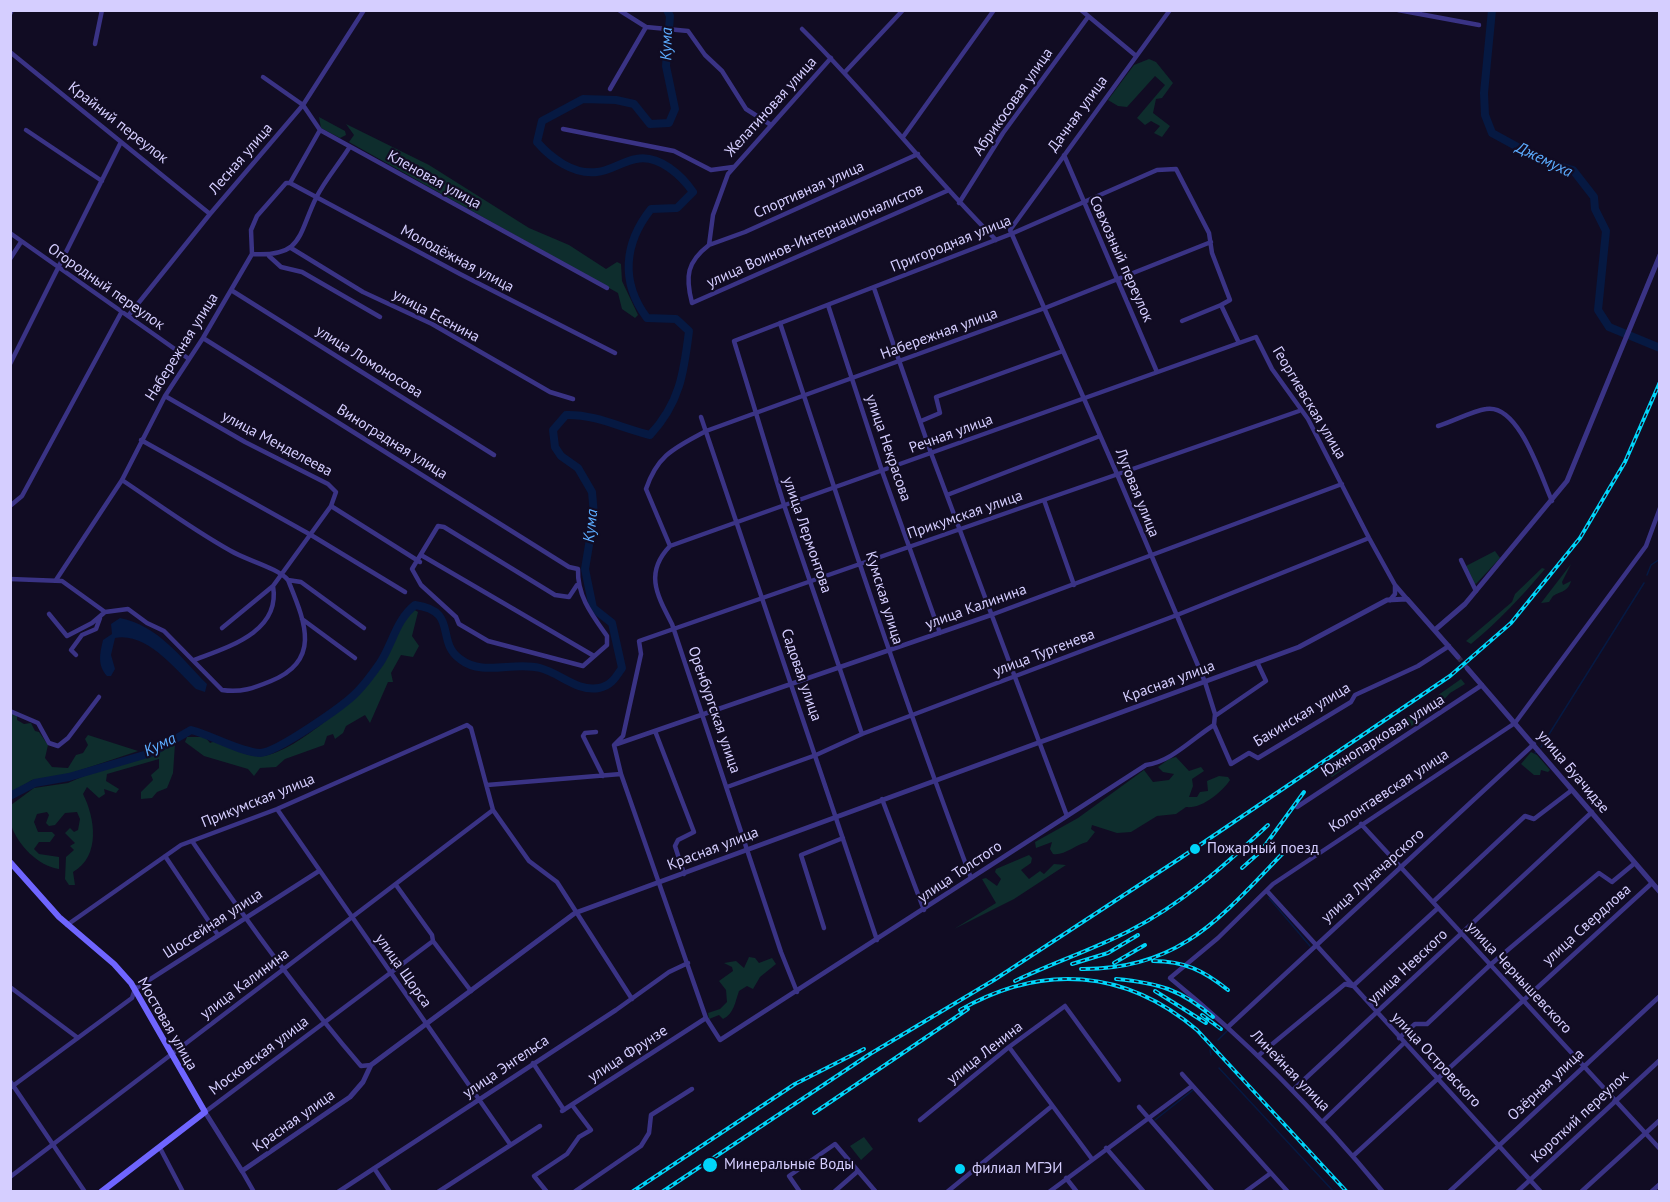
<!DOCTYPE html>
<html>
<head>
<meta charset="utf-8">
<style>
	body { margin:0 }
	#map { position:relative; width:1670px; height:1202px; overflow:hidden; background:#110c23; font-family:"PT Sans",sans-serif }
	canvas { display:block }
	.frame { position:absolute; inset:0; border:12px solid #d5ceff; pointer-events:none }
</style>
</head>
<body>
<div id="map">
<canvas width="1670" height="1202"></canvas>
<div class="frame"></div>
</div>
<script>
const c = document.querySelector('canvas').getContext('2d');
c.lineJoin = 'round';
function paint(path, color) { c.fillStyle = color; c.fill(path, 'evenodd'); }
function stroke(path, color, width, dash) { c.strokeStyle = color; c.lineWidth = width; c.lineCap = dash ? 'butt' : 'round'; c.setLineDash(dash || []); c.stroke(path); }
function label(font, color, halo, rows, align = 'center') {
  c.font = font + ' "PT Sans",sans-serif'; c.lineWidth = 4.5; c.setLineDash([]); c.textBaseline = 'middle'; c.strokeStyle = halo; c.fillStyle = color; for (const [text, x, y, turn = 0] of rows) {
    c.save(); c.translate(x, y); c.rotate((+turn || 0) * Math.PI / 180); c.textAlign = isNaN(turn) ? turn : align; if (halo) c.strokeText(text, 0, 0); c.fillText(text, 0, 0); c.restore();
  }
}
const green = new Path2D(`
	M1149,59L1156,62L1173,83L1162,98L1156,99L1153,113L1170,126L1162,137L1154,133L1160,126L1151,121L1145,125L1137,118L1165,85L1155,76L1127,107L1118,106L1108,100L1134,65Z
	M319,117L345,131L346,135L340,138L321,128Z
	M346,124L429,165L529,228L569,245L606,269L617,262L621,264L622,281L638,315L635,318L622,309L618,293L349,142L354,135Z
	M1495,551L1500,558L1476,584L1474,583L1466,566Z
	M1571,564L1562,582L1563,585L1571,581C1568,592 1561,591 1553,596L1549,602L1541,603Z
	M1542,568L1545,569C1522,596 1499,621 1471,644L1466,641L1512,602L1515,594Z
	M413,609L418,612L412,636L419,646L413,657L401,655L391,673L393,682H388L370,723L365,715L346,726L343,733L335,739L333,734L327,736L324,745L285,759L276,767L260,768L254,776L248,769L204,756L185,742L187,737H205L210,743L215,741C230,746 246,758 263,756C297,752 363,692 382,664C394,647 396,623 413,609Z
	M1461,679L1465,684L1450,693L1440,704L1415,724L1394,735L1332,777L1328,774L1345,758L1394,725L1403,723L1407,717Z
	M11,713L17,715V720L24,724L31,723L35,731L39,732L48,745L45,758L52,767L68,768L76,755L83,753L88,745L85,739L88,735L138,751L69,774L32,780L11,793Z
	M175,744L173,773L167,788L157,792L152,798L141,799V792L153,780L151,775L159,768V759L107,774L106,781L119,789L116,793L104,789L105,794L99,798L87,787L83,794C95,818 101,856 73,872L75,885H69L65,879L66,857L74,850L70,846L75,843L65,833L70,828L74,832L78,830L80,819L77,812L65,813L55,825L49,826L46,823L49,815L47,812L37,814L34,822L38,832H52L55,835L50,842H39L34,849L39,854L59,857V869C38,866 18,845 11,825C9,819 10,811 11,805L34,788L68,783L93,772L153,755Z
	M1531,752L1537,755L1550,770L1548,772L1541,770L1540,775H1534L1521,764Z
	M1176,757L1189,771L1201,767L1204,771L1192,779L1193,786L1189,797H1197L1200,792L1208,791L1207,781L1219,776L1228,777L1230,780C1222,792 1202,809 1186,807L1176,814L1157,816L1131,832L1117,833L1092,825L1091,829L1095,832L1087,842C1075,845 1064,856 1053,854L1050,849L1052,842L1036,848L1035,842L1078,818L1144,770L1153,782L1169,780L1174,774L1163,772L1158,767L1169,759Z
	M1029,855L1032,858L1031,863L1021,870L1029,879L1040,871L1044,874L1054,864L1066,865L1014,899L954,929L996,903L982,879L986,878L997,886L1001,879L995,872L996,869Z
	M749,957L755,958L759,963L772,958L776,964L760,977L753,989L747,986L739,991C735,1002 734,1014 723,1019L719,1015L709,1019L708,1013L720,1009L727,1002L726,990L719,981L733,971L732,967L724,963L736,961L744,968Z
	M864,1137L873,1149L861,1160L850,1146Z`);
const water = new Path2D(`
	M120,618C159,626 180,657 207,684L205,692L196,689C175,669 147,632 115,638L111,655L115,669L111,676H107C97,665 100,653 103,640L112,634L111,624Z`);
const stream = new Path2D(`
	M1647,575L1651,565L1660,559
	M1541,747L1644,583
	M1535,753L1536,752
	M1269,898L1310,946
	M1218,1040L1228,1030
	M1210,1050L1211,1055
	M1219,1068L1334,1192
	M1155,1120L1193,1090`);
const river = new Path2D(`
	M1492,10L1484,93L1485,115L1492,133L1545,162L1573,170L1594,197L1595,209L1606,231L1598,310L1609,327L1660,348
	M10,796L35,783L69,777L151,753L191,730C214,736 237,751 260,753C276,753 345,705 357,692C365,684 373,673 380,663C393,643 396,620 415,605C459,611 435,641 460,659C483,677 513,661 540,668C560,673 577,692 599,688C611,686 616,677 622,668L612,623L593,608L585,569L594,515L592,492L578,468L561,456L555,447L553,430L566,415C595,414 621,428 650,435C680,403 684,372 689,331L676,319L647,318C620,282 624,243 651,209L677,208L693,192C682,176 659,154 636,159C623,161 610,171 597,172C573,175 551,158 537,142L542,121L583,99L616,100L634,104L650,124L669,123L675,109L666,66L670,16L667,10`);
const tertiaryTunnel = new Path2D(`
	M1458,657L1467,668`);
const minor = new Path2D(`
	M619,10L646,27L688,31L705,55L722,71L746,109L771,125
	M1081,10L1135,55
	M1170,10L1010,230L1117,474L1205,682L1215,714L1214,725L1231,764L1249,753L1258,758L1351,702L1355,695L1418,666L1449,646
	M1398,10L1479,25
	M10,14L12,10
	M802,29C870,96 928,172 996,240
	M95,44L102,10
	M10,52L210,214
	M831,58L728,174L713,215L709,245C687,262 685,276 692,303L949,190
	M845,72L903,10
	M263,77L303,105L320,130L607,288
	M610,89L646,27
	M563,129L674,151L711,170L733,167
	M26,130L102,181
	M903,137L994,10
	M1064,155L1157,372
	M290,183L460,274L615,353
	M959,203L1003,133L1088,17
	M10,233L189,359
	M709,245L745,232L918,154
	M291,248L363,292L432,324L550,392L573,399
	M252,254C303,257 298,235 316,198C325,180 339,164 349,148
	M269,256L281,267L302,272L380,317
	M10,259L21,242
	M874,288L931,453L1067,816
	M231,290L494,455
	M828,305L882,471L940,633
	M128,316L210,214L303,105L364,10
	M1182,321L1221,305
	M780,323C841,509 902,695 971,878
	M203,338L569,567L578,569C577,596 592,615 607,636V645L583,666L488,641L459,624L456,617L421,585L412,569L438,526L444,527L555,595L569,597L577,585
	M10,364L121,142
	M165,396L245,442L328,484L336,492L331,506L420,562
	M701,417L877,940
	M921,421L940,413L936,397L1063,351
	M1438,426C1452,422 1472,411 1486,409C1519,403 1541,477 1552,501
	M141,440L311,535L405,592
	M947,495L1100,436
	M1044,500L1074,585
	M10,506L22,496L121,313
	M670,546L1239,343
	M421,555L594,656
	M1461,560L1476,591
	M10,579L62,581L105,612
	M56,580L122,480L165,396L203,338L252,254L251,230L257,216L286,183H290L320,130
	M288,580L301,582L364,628
	M1390,600L1395,594V585
	M49,614L67,636L92,623L105,612L128,609L147,623L164,631L222,690C241,693 254,688 271,681C323,660 304,620 288,580C278,568 246,560 231,551C193,530 158,504 122,480
	M302,619L355,658
	M222,628L273,586L331,506
	M76,655L71,650L82,635L96,629L100,618
	M194,660C228,647 281,632 273,586
	M10,711L38,723L49,743L58,746L68,738L99,697
	M1215,716L1266,681L1257,662
	M1214,725C1193,738 1171,762 1146,765L720,1040L706,1018L621,774L614,745L623,736L641,654L639,641L1299,411
	M655,731L694,832L678,840L675,846L684,874
	M596,732L585,733L583,736L603,776
	M862,734L784,505L734,341L1011,234L1157,170L1176,169L1209,233L1212,253L1230,300L1221,305L1239,343L1256,337L1272,369L1308,419L1369,538L1395,585L1407,599
	M617,744L991,615L1342,484
	M487,785L621,774
	M727,787L816,755L862,734L1177,615L1369,538
	M882,799L924,910
	M1297,807L1482,685
	M277,809L510,1144
	M1361,824L1660,1149
	M192,841C245,919 299,994 361,1066L371,1065
	M165,856L218,935
	M396,885L432,935L433,941L471,991
	M1267,891L1541,1192
	M1433,902L1525,816L1534,819L1572,790
	M67,925L181,845L277,809L467,725L471,728L493,810L529,861L557,882L632,999
	M824,928L801,855L843,838
	M10,987L78,1038
	M797,992L781,952L672,624C657,595 644,573 670,546L646,489C658,454 675,448 706,431L1045,308L1211,242
	M1229,1026L1534,744
	M1399,1038L1415,1024H1427L1490,965L1599,873L1612,882L1635,863
	M1009,1047L1092,1159
	M1259,1055L1345,984L1353,986L1438,908
	M533,1063L564,1110
	M1182,1074L1288,1192
	M10,1081L85,1192
	M10,1088L132,998L135,989L319,871
	M1293,1090L1592,812
	M1139,1107L1213,1192
	M562,1111L706,1018
	M205,1112L433,941
	M920,1120L1009,1047L1065,1006L1119,1080
	M1322,1122L1404,1043
	M160,1148L183,1192
	M1106,1148L1144,1192
	M1353,1156L1652,883
	M374,1168L390,1192
	M242,1171L254,1192
	M10,1177L493,810
	M1066,1178L1077,1192
	M338,1192L616,1010L669,972L688,963
	M438,1192L540,1126
	M547,1192L534,1176L567,1154L579,1137L591,1130L572,1105
	M574,1192L641,1146L649,1133L651,1115L692,1089
	M800,1192L789,1176L835,1144L876,1192
	M834,1192L858,1171
	M947,1192L1052,1106
	M1049,1192L1192,1086
	M1245,1192L1271,1173
	M1383,1192C1317,1112 1250,1043 1170,978L1218,938L1273,884L1515,723L1646,546L1660,508
	M1449,1192L1660,996
	M1517,1192L1660,1060
	M1581,1192L1660,1120
	M1651,1192L1660,1184`);
const tertiary = new Path2D(`
	M1436,629L1465,604L1567,481L1660,255
	M1467,668L1660,892
	M205,1112L242,1171L350,1097L363,1082L371,1065L575,913L1299,647L1387,600L1407,599L1458,657`);
const secondary = new Path2D(`
	M10,862L59,917L114,964L131,983L205,1112L101,1192`);
const rail = new Path2D(`
	M1242,868L1261,851L1304,792
	M1153,961C1185,961 1204,971 1228,990
	M1114,963L1145,945
	M1072,964L1108,953L1138,935
	M1081,969C1180,970 1221,917 1284,852
	M1116,979C1158,983 1180,989 1213,1017
	M1015,981C1052,963 1092,950 1129,931C1182,904 1224,866 1268,825
	M1155,991L1206,1023
	M960,1010C1042,963 1125,969 1197,1030L1347,1192
	M1202,1015L1221,1029
	M814,1113L968,1009
	M632,1192L795,1084L864,1049
	M662,1192L870,1054L994,980L1179,859L1450,676L1511,623L1580,538L1625,462L1660,382`);
const markers = [
	[1195,849,6,"#00d5f9"],
	[710,1165,8,"#00d5f9"],
	[960,1169,6,"#00d5f9"]
];
const streetNames = [
	["Абрикосовая улица",1013,102,-55],
	["Желатиновая улица",771,107,-48],
	["Дачная улица",1078,114,-54],
	["Крайний переулок",118,123,38],
	["Лесная улица",241,159,-49],
	["Кленовая улица",434,180,29],
	["Спортивная улица",809,190,-24],
	["улица Воинов-Интернационалистов",815,236,-24],
	["Пригородная улица",951,244,-22],
	["Молодёжная улица",457,259,28],
	["Совхозный переулок",1121,259,66],
	["Огородный переулок",106,287,35],
	["улица Есенина",436,316,28],
	["Набережная улица",939,334,-20],
	["Набережная улица",182,347,-58],
	["улица Ломоносова",369,362,32],
	["Георгиевская улица",1309,403,59],
	["Речная улица",951,434,-20],
	["Виноградная улица",392,442,32],
	["улица Менделеева",277,444,28],
	["улица Некрасова",888,448,71],
	["Луговая улица",1137,493,68],
	["Прикумская улица",965,515,-19],
	["улица Лермонтова",807,535,71],
	["Кумская улица",884,598,73],
	["улица Калинина",976,607,-20],
	["улица Тургенева",1044,653,-21],
	["Садовая улица",801,675,71],
	["Красная улица",1169,682,-20],
	["Оренбургская улица",714,710,71],
	["Бакинская улица",1302,715,-31],
	["Южнопарковая улица",1383,736,-32],
	["улица Буачидзе",1573,772,50],
	["Колонтаевская улица",1389,791,-33],
	["Прикумская улица",258,801,-22],
	["Красная улица",713,849,-21],
	["улица Толстого",960,872,-34],
	["улица Луначарского",1373,876,-42],
	["Шоссейная улица",213,924,-33],
	["улица Свердлова",1587,925,-42],
	["улица Невского",1408,967,-43],
	["улица Щорса",403,971,55],
	["улица Чернышевского",1519,978,47],
	["улица Калинина",245,984,-37],
	["Мостовая улица",167,1024,60],
	["улица Ленина",985,1053,-38],
	["улица Фрунзе",628,1054,-33],
	["Московская улица",259,1056,-37],
	["улица Островского",1436,1060,47],
	["улица Энгельса",506,1067,-34],
	["Линейная улица",1290,1071,46],
	["Озёрная улица",1546,1085,-43],
	["Короткий переулок",1580,1117,-43],
	["Красная улица",294,1121,-35]
];
const poiNames = [
	["Пожарный поезд",1207,849],
	["Минеральные Воды",724,1165],
	["филиал МГЭИ",972,1169]
];
const waterNames = [
	["Кума",667,44,-89],
	["Джемуха",1544,160,26],
	["Кума",591,526,-84],
	["Кума",160,745,-26]
];
paint(green, '#0e2d2d');
paint(water, '#061942');
stroke(stream, '#061942', 1.5);
stroke(river, '#061942', 8);
stroke(tertiaryTunnel, '#2e2944', 5, [5, 2.5]);
stroke(minor, '#3a3385', 4.5);
stroke(tertiary, '#3a3385', 5);
stroke(secondary, '#6f65ff', 6);
stroke(rail, '#00d5f9', 4);
stroke(rail, '#110c23', 1.5, [4.5]);
for (const [x, y, r, color] of markers) { const dot = new Path2D(); dot.arc(x, y, r, 0, 2 * Math.PI); c.fillStyle = color; c.fill(dot); stroke(dot, '#110c23', 2); }
label('15px', '#d5ceff', '#110c23', streetNames);
label('15px', '#d5ceff', '#110c23', poiNames, 'left');
label('italic 16px', '#5cacff', '#110c23', waterNames);
</script>
</body>
</html>
